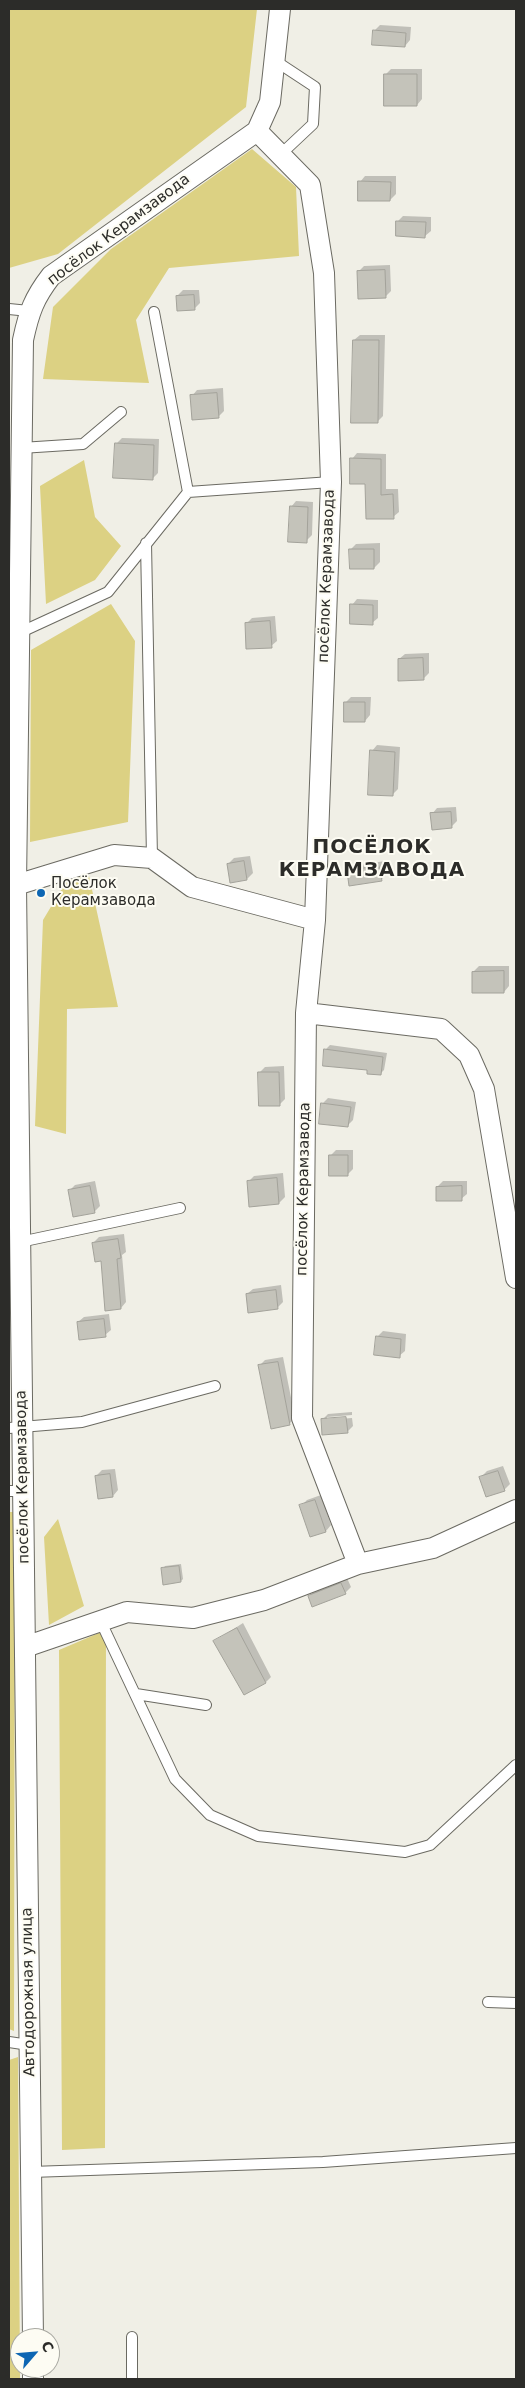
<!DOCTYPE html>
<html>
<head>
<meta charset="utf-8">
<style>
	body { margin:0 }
	#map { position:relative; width:525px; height:2388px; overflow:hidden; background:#f0efe6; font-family:"DejaVu Sans",sans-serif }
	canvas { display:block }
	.frame { position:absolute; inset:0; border:10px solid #2c2c29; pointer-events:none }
	.north { position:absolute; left:10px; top:2328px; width:50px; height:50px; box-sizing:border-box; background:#fdfcf3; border:1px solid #a9a9a2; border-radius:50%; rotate:63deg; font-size:14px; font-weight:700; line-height:20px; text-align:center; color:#2c2c29 }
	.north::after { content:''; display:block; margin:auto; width:18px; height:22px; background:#0d66b3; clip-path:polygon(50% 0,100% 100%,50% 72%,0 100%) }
</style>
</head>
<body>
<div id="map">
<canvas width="525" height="2388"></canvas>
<div class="frame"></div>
<div class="north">С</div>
</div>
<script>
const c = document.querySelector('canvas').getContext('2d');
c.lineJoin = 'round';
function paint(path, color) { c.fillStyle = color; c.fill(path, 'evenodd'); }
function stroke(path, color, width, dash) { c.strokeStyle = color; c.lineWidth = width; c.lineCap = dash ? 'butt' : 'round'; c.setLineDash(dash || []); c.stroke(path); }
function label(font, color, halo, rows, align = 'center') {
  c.font = font + ' "DejaVu Sans",sans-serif'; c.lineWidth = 4; c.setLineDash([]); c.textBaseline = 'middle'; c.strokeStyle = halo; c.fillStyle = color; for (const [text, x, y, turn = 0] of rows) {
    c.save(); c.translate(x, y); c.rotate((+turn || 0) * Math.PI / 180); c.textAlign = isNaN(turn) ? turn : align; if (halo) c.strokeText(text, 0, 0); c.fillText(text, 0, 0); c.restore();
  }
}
const green = new Path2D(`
	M9,9H257L246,107L58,254L9,268Z
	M252,149L296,187L299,256L169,268L136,320L149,383L43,379L53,307L111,249Z
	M84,460L95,517L121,546L95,580L46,604L40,486Z
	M111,604L135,641L128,822L30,842L31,650Z
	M89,876L118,1007L67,1009L66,1134L35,1126L43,920L67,880Z
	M9,1512H15L14,2031L9,2029Z
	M58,1519L84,1606L49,1625L44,1537Z
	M106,1630L105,2148L62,2150L59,1650Z
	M18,2057L20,2379H9V2060Z`);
const shadow = new Path2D(`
	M380,25L411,27L410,40L405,46L374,31Z
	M391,69H422V99L417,105L385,75Z
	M365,176H396V194L390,200L360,182Z
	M403,216L431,217V231L425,236L398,221Z
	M390,265L391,291L385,297L358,272L364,266Z
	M183,290H199L200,303L194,309L177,296Z
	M360,335H385L383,416L377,422L354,340Z
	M223,388L224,411L218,417L192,396L197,390Z
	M122,438L159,439L158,473L152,479L116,444Z
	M357,453L386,454V489H398L399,512L393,517L352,459Z
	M296,501L313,502L312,535L306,541L291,507Z
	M380,543V562L374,568L351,549L356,544Z
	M357,599L378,600V618L372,623L352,605Z
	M275,616L277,641L271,646L246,624L252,618Z
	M429,653V673L423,679L399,659L405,654Z
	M351,697H371L370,715L365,721L345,703Z
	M377,745L400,747L398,789L392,795L372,751Z
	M456,807L457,821L451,827L432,814L437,808Z
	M250,856L253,873L247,879L228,864L234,858Z
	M385,861L387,874L381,880L348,872L354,866Z
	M479,966H509V986L504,992L473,972Z
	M330,1045L387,1053L384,1070L380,1074L325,1050Z
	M284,1066L285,1099L280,1104L259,1073L265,1067Z
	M328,1098L356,1102L353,1120L347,1126L322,1104Z
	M336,1150H353V1169L347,1175L330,1156Z
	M283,1173L285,1197L279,1203L248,1182L254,1176Z
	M95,1181L100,1206L94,1212L70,1190L75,1185Z
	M443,1181H467V1194L461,1199L437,1187Z
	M124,1234L126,1252L122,1255L126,1302L121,1308L93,1243L99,1237Z
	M281,1285L283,1302L277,1308L247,1294L253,1289Z
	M109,1314L111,1330L105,1335L78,1322L84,1317Z
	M383,1331L406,1334L405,1351L399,1356L377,1337Z
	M283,1357L295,1418L289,1424L259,1366L265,1360Z
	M352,1412V1415L327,1417V1420L352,1418L353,1426L347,1432L322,1420L328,1414Z
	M503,1466L510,1484L504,1490L481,1477L487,1471Z
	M115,1469L118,1490L113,1496L96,1476L102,1470Z
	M321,1495L331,1525L326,1531L311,1535L301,1506L307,1500Z
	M181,1564L183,1579L181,1581L163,1569L165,1566Z
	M347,1578L351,1587L345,1593L309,1596L315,1591Z
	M243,1623L271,1677L266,1682L215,1641Z`);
const building = new Path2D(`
	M373,30L406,33L405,47L372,45Z
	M384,74H417V106H384Z
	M358,181L391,182L390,201H358Z
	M396,221L426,222L425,238L396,236Z
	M385,270L386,298L358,299L357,271Z
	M194,295L195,310L177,311L176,296Z
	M353,340H379L378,423H351Z
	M217,393L219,418L192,420L190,395Z
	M115,443L154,445L153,480L113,478Z
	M350,458L381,459V495L393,494L394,519H366L365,484H350Z
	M290,506L308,507L307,543L288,542Z
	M349,549H374V569H350Z
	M350,604L373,605V625L350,624Z
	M270,621L272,648L246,649L245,623Z
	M423,658L424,680L398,681V659Z
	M344,702H365V722H344Z
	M370,750L395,752L393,796L368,795Z
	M451,812L452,828L432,830L430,813Z
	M244,861L247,880L230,883L227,864Z
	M379,866L382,881L349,886L347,871Z
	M504,971V993H472V972Z
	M324,1049L383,1057L381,1075L367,1074V1070L323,1066Z
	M258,1072H279L280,1106H259Z
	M321,1103L351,1107L348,1127L319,1124Z
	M329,1155H348V1176H329Z
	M277,1178L279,1204L249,1207L247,1181Z
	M90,1186L95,1213L73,1217L68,1190Z
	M462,1186V1201H436V1187Z
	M118,1239L121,1258L117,1259L121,1309L105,1311L101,1261L95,1262L92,1243Z
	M276,1290L278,1309L248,1313L246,1294Z
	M104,1319L106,1337L79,1340L77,1322Z
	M376,1336L401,1339L400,1358L374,1355Z
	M278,1362L290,1425L271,1429L258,1365Z
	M346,1417L348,1433L322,1435L321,1419Z
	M498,1471L505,1491L486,1497L479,1477Z
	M110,1474L113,1497L98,1499L95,1476Z
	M315,1500L326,1532L310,1537L299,1505Z
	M179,1566L181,1582L163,1585L161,1568Z
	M341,1583L346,1594L312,1607L308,1596Z
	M237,1628L266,1683L244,1695L213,1641Z`);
const service = new Path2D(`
	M274,60L315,87L313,124L280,155
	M9,309L29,311
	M154,312L188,492
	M21,448L83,444L121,412
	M146,543L152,858
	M19,633L108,592L188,492L331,482
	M20,1242L180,1208
	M9,1428L82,1422L215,1386
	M9,1491H23
	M100,1620L175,1779L210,1815L258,1836L405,1852L430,1845L516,1765
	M136,1694L206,1705
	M488,2002L516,2003
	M9,2042L29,2045
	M31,2172L323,2162L516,2148
	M132,2379V2337`);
const minor = new Path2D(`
	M257,131L310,185L324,273L331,482L315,920L306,1013L302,1418L358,1564
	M16,885L114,855L152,858L192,887L315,920
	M306,1013L441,1029L469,1055L484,1089L516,1278
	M25,1647L127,1612L193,1618L264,1600L358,1564L433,1548L516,1510
	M33,2338L16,885L23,340C29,312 34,298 51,276L257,131L270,102L280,9
	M33,2368V2379`);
const markers = [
	[41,893,5,"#0d66b3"]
];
const streetNames = [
	["посёлок Керамзавода",119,230,-37],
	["посёлок Керамзавода",327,576,-88],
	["посёлок Керамзавода",304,1189,-89],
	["посёлок Керамзавода",23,1477,-91],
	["Автодорожная улица",29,1992,-91]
];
const poiNames = [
	["Посёлок",51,884],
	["Керамзавода",51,901]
];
const districtNames = [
	["ПОСЁЛОК",372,848],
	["КЕРАМЗАВОДА",372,871]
];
paint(green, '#dcd183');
paint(shadow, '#0003');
paint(building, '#c4c3ba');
stroke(building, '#a3a29a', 1);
stroke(service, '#6b6a62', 12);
stroke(minor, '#6b6a62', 22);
stroke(service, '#fff', 10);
stroke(minor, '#fff', 20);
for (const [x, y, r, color] of markers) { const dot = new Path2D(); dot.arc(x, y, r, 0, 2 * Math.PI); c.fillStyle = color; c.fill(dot); stroke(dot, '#fdfcf3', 2); }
label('15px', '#2c2c29', '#fdfcf3', streetNames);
label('15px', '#2c2c29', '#fdfcf3', poiNames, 'left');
c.letterSpacing = '1px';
label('bold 20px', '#2c2c29', '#fdfcf3', districtNames);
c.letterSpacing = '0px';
</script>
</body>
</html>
